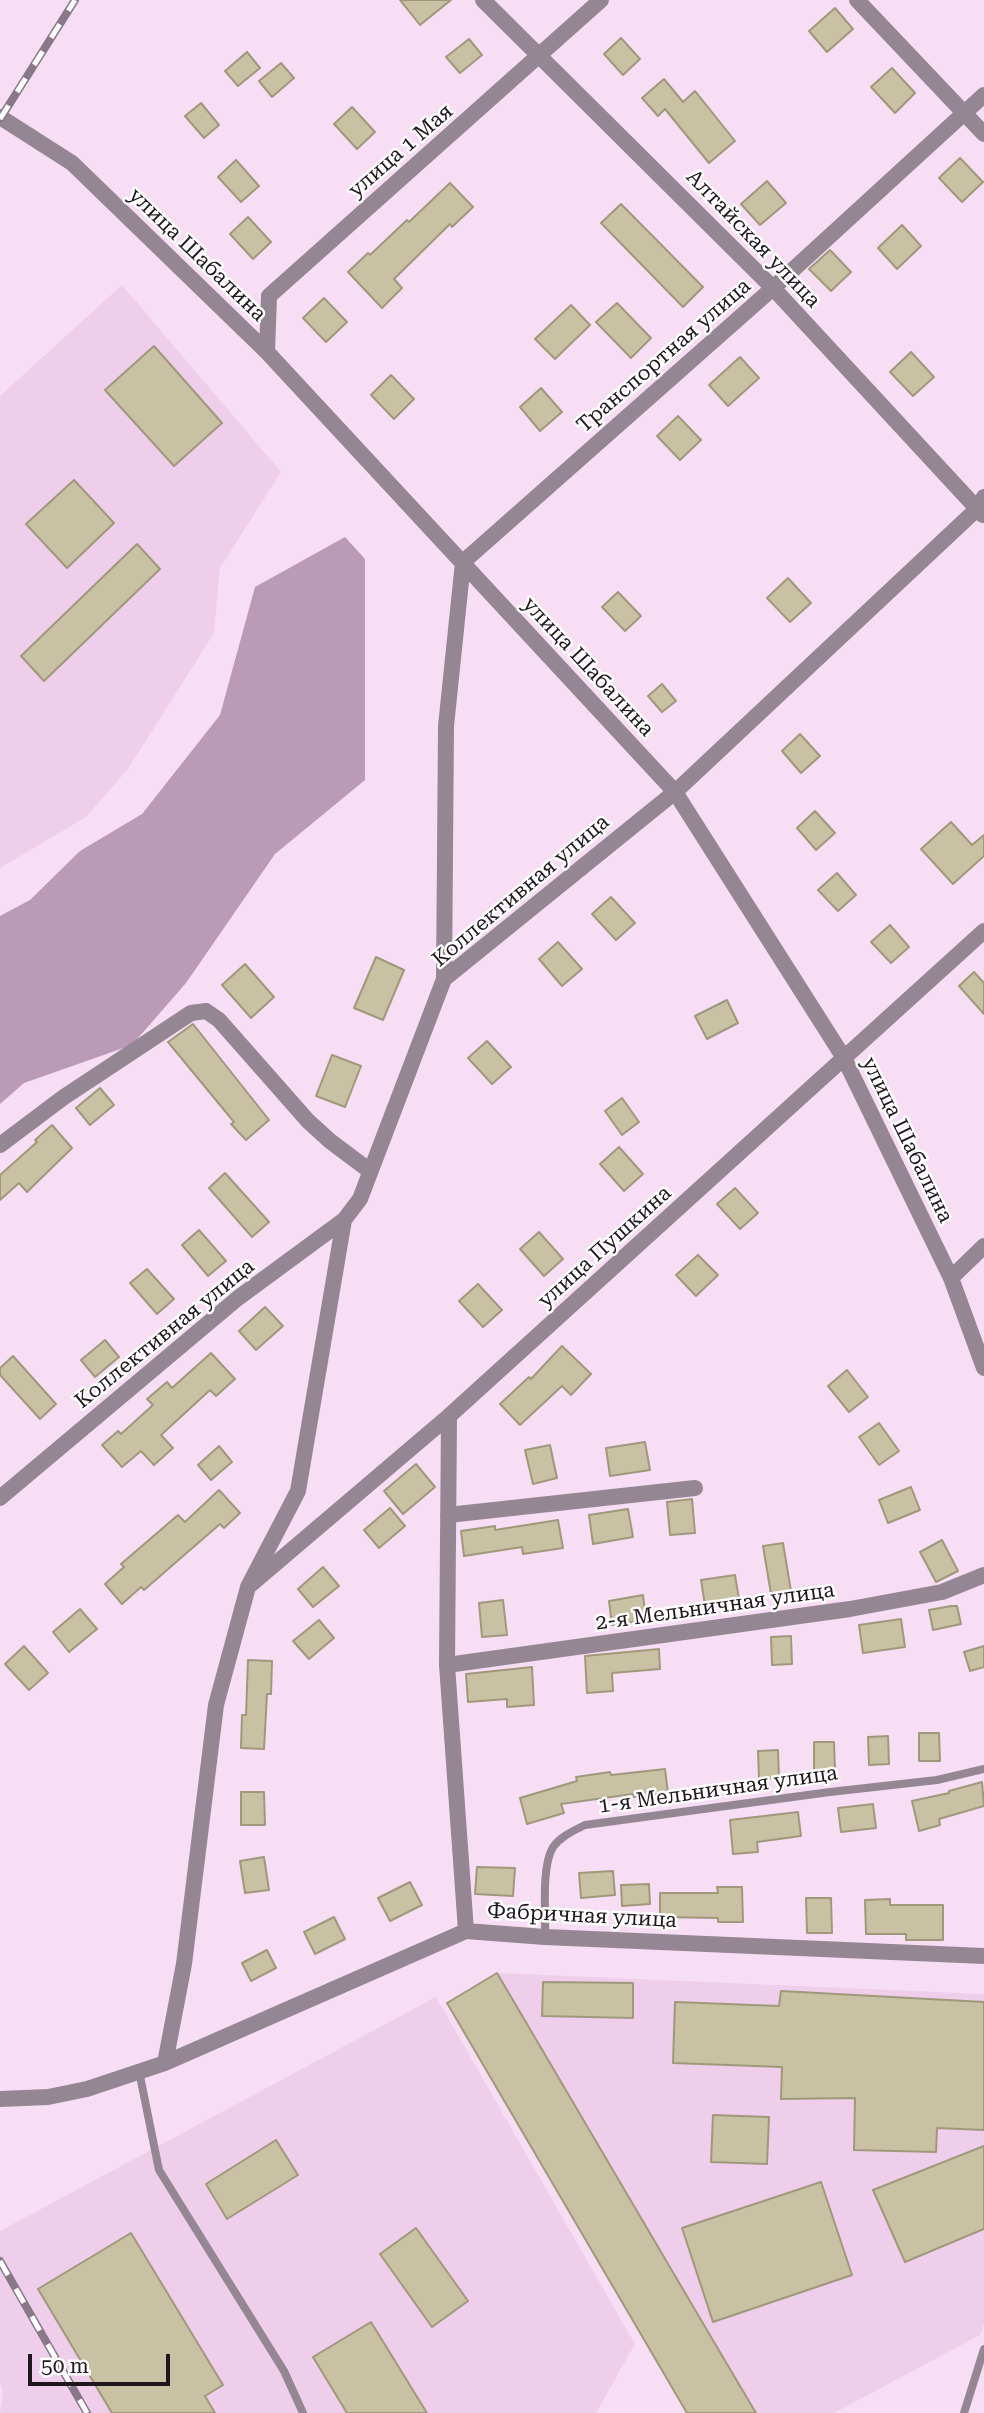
<!DOCTYPE html>
<html>
<head>
<meta charset="utf-8">
<style>
	body { margin:0 }
	#map { position:relative; width:984px; height:2413px; overflow:hidden; background:#f8def5; font-family:"Roboto Serif",serif }
	canvas { display:block }
	.scale { position:absolute; left:28px; top:2354px; width:142px; height:32px; box-sizing:border-box; border:4px solid #1f161e; border-top:0; padding-left:9px; font-size:21px; line-height:24px; white-space:nowrap; color:#1f161e; -webkit-text-stroke:5px #fff; paint-order:stroke }
</style>
</head>
<body>
<div id="map">
<canvas width="984" height="2413"></canvas>
<div class="scale">50 m</div>
</div>
<script>
const c = document.querySelector('canvas').getContext('2d');
c.lineJoin = 'round';
function paint(path, color) { c.fillStyle = color; c.fill(path, 'evenodd'); }
function stroke(path, color, width, dash) { c.strokeStyle = color; c.lineWidth = width; c.lineCap = dash ? 'butt' : 'round'; c.setLineDash(dash || []); c.stroke(path); }
function label(font, color, halo, rows, align = 'center') {
  c.font = font + ' "Roboto Serif",serif'; c.lineWidth = 5; c.setLineDash([]); c.textBaseline = 'middle'; c.strokeStyle = halo; c.fillStyle = color; for (const [text, x, y, turn = 0] of rows) {
    c.save(); c.translate(x, y); c.rotate((+turn || 0) * Math.PI / 180); c.textAlign = isNaN(turn) ? turn : align; if (halo) c.strokeText(text, 0, 0); c.fillText(text, 0, 0); c.restore();
  }
}
const built = new Path2D(`
	M122,285L281,472L220,568L214,633L128,769L86,817L0,868V396Z
	M497,1973L984,1994V2324L980,2335L834,2413H687L447,2003Z
	M436,1997L635,2344L596,2413H0L3,2392L0,2383V2231Z`);
const water = new Path2D(`
	M345,537L365,559V780L275,854L186,983L132,1045L24,1083L0,1104V916L30,900L80,851L142,814L220,715L255,587Z`);
const building = new Path2D(`
	M400,0H451L420,25Z
	M835,8L853,29L827,52L809,31Z
	M621,38L640,59L623,75L604,54Z
	M469,39L482,55L460,73L446,57Z
	M247,52L260,68L238,86L225,71Z
	M281,63L294,78L272,97L259,81Z
	M892,68L915,93L895,113L871,87Z
	M664,79L683,102L695,91L735,141L709,163L665,109L658,116L642,98Z
	M201,103L219,125L204,138L185,116Z
	M352,107L375,132L357,149L334,124Z
	M960,158L983,182L962,202L939,178Z
	M236,160L259,186L241,202L218,177Z
	M767,181L786,203L760,225L741,204Z
	M450,183L473,207L452,227L450,224L394,279L402,288L382,308L348,272L368,253L370,255L407,220L409,222Z
	M621,204L703,287L683,307L601,223Z
	M248,217L271,242L253,259L230,234Z
	M902,225L921,246L897,269L878,248Z
	M830,250L851,272L831,291L809,269Z
	M324,298L347,322L326,342L303,318Z
	M617,303L651,338L631,358L596,322Z
	M571,305L590,325L555,359L535,339Z
	M154,346L222,423L174,466L105,390Z
	M911,352L934,377L913,396L890,372Z
	M740,357L759,378L728,406L709,385Z
	M391,375L414,399L394,419L371,395Z
	M541,388L562,412L540,431L520,407Z
	M678,416L701,440L680,460L657,436Z
	M74,480L114,523L67,568L26,524Z
	M137,544L160,569L44,681L21,656Z
	M788,578L811,603L790,622L767,598Z
	M618,592L641,616L625,631L602,607Z
	M662,684L676,701L662,712L648,696Z
	M800,734L820,756L801,773L782,751Z
	M815,811L835,833L816,850L797,828Z
	M951,822L972,845L984,835V856L953,884L921,849Z
	M837,873L856,895L838,911L818,890Z
	M611,897L635,923L616,940L592,914Z
	M890,925L909,947L891,963L871,942Z
	M558,942L582,969L562,986L539,959Z
	M376,957L404,970L383,1020L354,1008Z
	M245,964L274,997L251,1018L222,985Z
	M974,972L984,983V1014L959,986Z
	M727,1000L738,1023L707,1039L695,1016Z
	M193,1024L269,1120L246,1140L231,1124L234,1122L168,1042Z
	M487,1041L511,1067L492,1084L468,1058Z
	M332,1055L361,1066L345,1107L316,1096Z
	M100,1088L114,1105L90,1125L76,1108Z
	M622,1098L639,1122L622,1135L605,1111Z
	M52,1125L72,1148L27,1192L19,1183L0,1200V1175L37,1142L35,1140Z
	M619,1147L643,1174L624,1191L600,1164Z
	M225,1173L269,1222L252,1237L209,1188Z
	M735,1188L758,1213L740,1229L717,1204Z
	M199,1230L226,1261L208,1276L182,1245Z
	M539,1232L563,1259L544,1276L520,1249Z
	M698,1255L718,1275L696,1296L676,1275Z
	M147,1269L174,1299L157,1314L130,1283Z
	M478,1284L502,1310L483,1327L459,1301Z
	M265,1307L283,1326L256,1350L239,1331Z
	M105,1340L119,1357L95,1377L81,1360Z
	M562,1346L591,1374L571,1395L562,1386L520,1425L500,1404L529,1377L531,1379Z
	M211,1353L235,1379L216,1396L210,1390L161,1435L173,1448L154,1465L141,1451L122,1467L102,1445L118,1431L121,1434L153,1405L147,1399L167,1382L172,1388Z
	M13,1356L56,1404L40,1419L0,1375V1368Z
	M847,1370L868,1397L849,1412L828,1386Z
	M879,1423L899,1451L879,1465L859,1437Z
	M645,1442L650,1470L610,1476L606,1448Z
	M550,1445L557,1478L533,1484L525,1450Z
	M219,1446L232,1462L211,1480L198,1465Z
	M416,1464L435,1487L403,1514L384,1491Z
	M911,1487L920,1510L888,1523L879,1500Z
	M219,1490L240,1513L224,1528L220,1524L144,1590L141,1587L122,1604L105,1584L124,1567L121,1564L178,1515L185,1522Z
	M692,1499L695,1533L670,1535L667,1502Z
	M390,1508L405,1526L379,1548L364,1530Z
	M628,1509L633,1537L593,1544L589,1515Z
	M558,1520L563,1548L523,1554L522,1547L464,1556L461,1531L495,1526V1530Z
	M942,1540L958,1571L936,1582L920,1552Z
	M783,1543L791,1591L771,1594L763,1546Z
	M323,1567L339,1586L313,1607L298,1589Z
	M735,1575L739,1599L705,1605L701,1580Z
	M643,1595L646,1620L612,1625L609,1601Z
	M503,1600L507,1635L482,1637L479,1603Z
	M951,1606H957L961,1624L933,1630L929,1610Z
	M80,1609L97,1629L69,1652L53,1632Z
	M901,1619L905,1647L863,1653L859,1625Z
	M319,1620L334,1638L309,1659L293,1641Z
	M791,1636L792,1664L772,1665L771,1637Z
	M24,1646L48,1673L29,1690L5,1664Z
	M984,1646V1667L970,1671L964,1652Z
	M659,1649L660,1669L612,1673L613,1691L587,1693L585,1656Z
	M248,1660L272,1661L271,1694H267L264,1749L241,1748L242,1715H246Z
	M532,1667L534,1705L507,1707V1699L468,1702L466,1674Z
	M919,1733H939L940,1761H919Z
	M888,1736L889,1764L869,1765L868,1737Z
	M814,1742H834L835,1770H814Z
	M778,1750L779,1778L759,1779L758,1751Z
	M665,1769L668,1793L634,1797L633,1794L561,1804L564,1813L527,1824L520,1798L577,1781L576,1777L610,1772L611,1775Z
	M982,1782L984,1806L939,1819L940,1825L919,1831L912,1801L949,1793V1791Z
	M241,1792H264L265,1825H241Z
	M873,1804L876,1828L841,1832L838,1808Z
	M798,1812L801,1836L757,1842L758,1852L733,1854L730,1820Z
	M264,1857L269,1890L245,1893L240,1861Z
	M477,1867L515,1868L513,1896L475,1894Z
	M613,1871L615,1895L581,1898L579,1873Z
	M410,1882L422,1905L390,1921L378,1898Z
	M649,1884L650,1904L622,1906L621,1885Z
	M717,1887H742L743,1922H718V1918L660,1917V1893H718Z
	M806,1898H831L832,1933H807Z
	M890,1899V1905H943V1940H906V1934H866L865,1900Z
	M334,1917L345,1939L315,1954L304,1932Z
	M267,1950L276,1968L251,1981L242,1963Z
	M497,1973L711,2337L756,2413H687L447,2003Z
	M543,1982L633,1983V2018L542,2016Z
	M781,1991L984,2002V2130L937,2128L936,2152L854,2150L855,2098L781,2099L782,2067L673,2063L675,2002L779,2006Z
	M713,2115L769,2117L767,2164L711,2162Z
	M276,2140L298,2175L227,2219L206,2184Z
	M984,2146V2229L905,2262L873,2190Z
	M821,2182L852,2275L713,2322L682,2228Z
	M416,2228L468,2301L432,2327L380,2254Z
	M131,2233L223,2385L205,2396L215,2413H112L38,2289Z
	M371,2322L427,2413H347L313,2357Z`);
const lane = new Path2D(`
	M545,1937C546,1913 541,1867 553,1847C561,1836 573,1831 585,1825L830,1792L937,1780L984,1769
	M139,2071L159,2170L284,2371L303,2413
	M964,2413L984,2349`);
const street = new Path2D(`
	M483,0L773,288L983,515
	M857,0L984,134
	M0,117L72,163L267,352L675,792L844,1058L951,1278L984,1368
	M267,352L269,296L601,0
	M444,979L446,726L463,562L773,288L984,95
	M0,1145L64,1097L191,1013L206,1011L219,1020L308,1121L330,1141L370,1171
	M951,1278L984,1246
	M449,1416L447,1665L466,1931
	M0,1498L238,1298L344,1220L360,1199L444,979L675,792L977,509L984,497
	M448,1515L695,1488
	M248,1587L449,1416L984,931
	M447,1665L850,1609L942,1592L984,1575
	M165,2063L184,1964L216,1705L248,1587L298,1491L344,1220
	M0,2099L48,2097L87,2089L165,2063L466,1931L545,1937L984,1956`);
const rail = new Path2D(`
	M0,119L75,0
	M0,2261L87,2413`);
const streetNames = [
	["улица 1 Мая",401,151,-41],
	["Алтайская улица",753,239,46],
	["улица Шабалина",197,255,44],
	["Транспортная улица",664,356,-41],
	["улица Шабалина",588,667,47],
	["Коллективная улица",521,891,-40],
	["улица Шабалина",907,1140,64],
	["улица Пушкина",605,1247,-42],
	["Коллективная улица",165,1334,-39],
	["2-я Мельничная улица",715,1607,-8],
	["1-я Мельничная улица",718,1790,-8],
	["Фабричная улица",582,1916,3]
];
paint(built, '#eeceea');
paint(water, '#ba9ab7');
paint(building, '#c9c1a3');
stroke(building, '#a0987b', 2);
stroke(lane, '#948693', 8);
stroke(street, '#948693', 16);
stroke(rail, '#897887', 8);
stroke(rail, '#fff', 5, [16]);
label('21px', '#1f161e', '#fff', streetNames);
</script>
</body>
</html>
